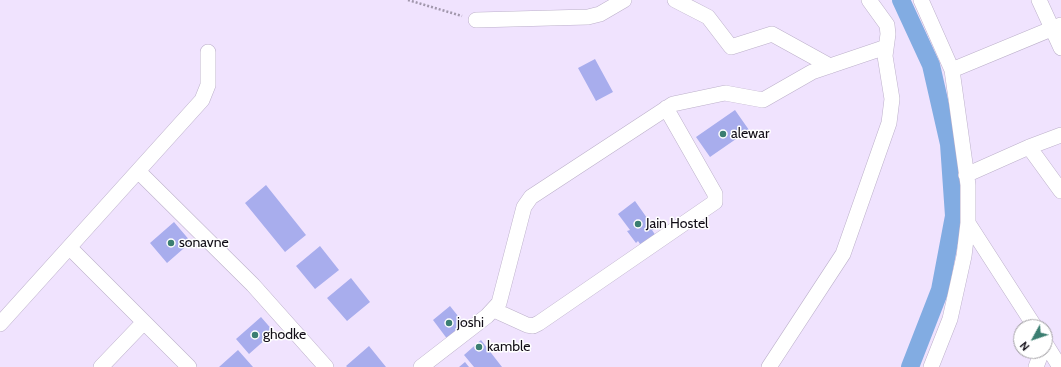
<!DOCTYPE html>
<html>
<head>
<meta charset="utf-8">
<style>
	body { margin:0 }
	#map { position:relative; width:1061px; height:367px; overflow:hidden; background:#f0e3fe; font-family:Cabin,sans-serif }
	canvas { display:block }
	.north { position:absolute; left:1013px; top:319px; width:40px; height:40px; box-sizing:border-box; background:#fff; border:1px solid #a09ea2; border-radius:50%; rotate:230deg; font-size:11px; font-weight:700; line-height:16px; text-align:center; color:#110d16 }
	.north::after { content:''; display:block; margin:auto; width:14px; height:18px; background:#3b7e71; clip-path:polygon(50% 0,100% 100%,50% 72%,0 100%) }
</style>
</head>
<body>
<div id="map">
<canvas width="1061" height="367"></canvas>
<div class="north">N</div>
</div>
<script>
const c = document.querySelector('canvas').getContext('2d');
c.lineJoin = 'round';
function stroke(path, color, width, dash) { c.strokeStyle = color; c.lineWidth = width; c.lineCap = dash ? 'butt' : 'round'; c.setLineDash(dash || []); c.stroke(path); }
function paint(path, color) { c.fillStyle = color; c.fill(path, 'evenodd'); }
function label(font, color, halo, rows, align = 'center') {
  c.font = font + ' Cabin,sans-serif'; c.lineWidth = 3; c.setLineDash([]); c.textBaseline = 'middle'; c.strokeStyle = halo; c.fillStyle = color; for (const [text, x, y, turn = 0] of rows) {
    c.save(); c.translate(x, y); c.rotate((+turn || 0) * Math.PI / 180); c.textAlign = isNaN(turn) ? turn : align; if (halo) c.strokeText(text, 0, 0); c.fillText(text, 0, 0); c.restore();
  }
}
const canal = new Path2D(`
	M901,0L931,65L949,144L954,216L940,290L910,367`);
const building = new Path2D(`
	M595,59L613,92L596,101L578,68Z
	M735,110L749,130L710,157L696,137Z
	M266,185L306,235L285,252L245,203Z
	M635,201L647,218L654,229L652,230L658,239L644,250L638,241L636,243L627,231L630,230L618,214Z
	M174,222L191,242L167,263L150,243Z
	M320,246L339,270L315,289L296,266Z
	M351,278L370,302L347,321L327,298Z
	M450,306L466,326L448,340L433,320Z
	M261,317L274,332L249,354L236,339Z
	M481,340L502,367H474L464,355Z
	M369,346L386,367H347L346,366Z
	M238,350L253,367H219Z
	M465,362L469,367H459Z`);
const path = new Path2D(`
	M408,0L462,16`);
const minor = new Path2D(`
	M675,0L708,17L731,47L772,34L830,66
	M921,0L952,70L968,185V223L964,256L950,319L931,367
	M1039,0L1061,48
	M476,20L588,17L600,14L624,0
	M952,70L1061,25
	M1029,147L1061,191
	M139,172L253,285L326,367
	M966,175L1029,147L1061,135
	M968,223L1035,327
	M70,248L189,367
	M494,310L527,325L533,326L539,323L715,202V194L666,108
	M0,324L202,100L208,85V52
	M1045,343L1060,367
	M101,367L144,322
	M421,367L487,316L499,303L524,207L531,197L673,104L725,93L763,100L812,72L886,47
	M769,367L843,254L889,123L892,99L885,56L888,34L887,25L869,0
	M1036,367L1042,351`);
const markers = [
	[723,134,4,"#3b7e71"],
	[638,224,4,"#3b7e71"],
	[171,243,4,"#3b7e71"],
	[449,323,4,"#3b7e71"],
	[255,335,4,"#3b7e71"],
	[479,347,4,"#3b7e71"]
];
const poiNames = [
	["alewar",731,134],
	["Jain Hostel",646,224],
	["sonavne",179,243],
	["joshi",457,323],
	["ghodke",263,335],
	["kamble",487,347]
];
stroke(canal, '#82ace2', 18);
paint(building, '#a8aded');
stroke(minor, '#bcb0ca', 16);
stroke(path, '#a197ac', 2.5, [2, 2]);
stroke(minor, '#fff', 15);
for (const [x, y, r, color] of markers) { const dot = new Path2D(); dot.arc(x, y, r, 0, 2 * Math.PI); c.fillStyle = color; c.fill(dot); stroke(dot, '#fff', 1.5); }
label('14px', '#110d16', '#fff', poiNames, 'left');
</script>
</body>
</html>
